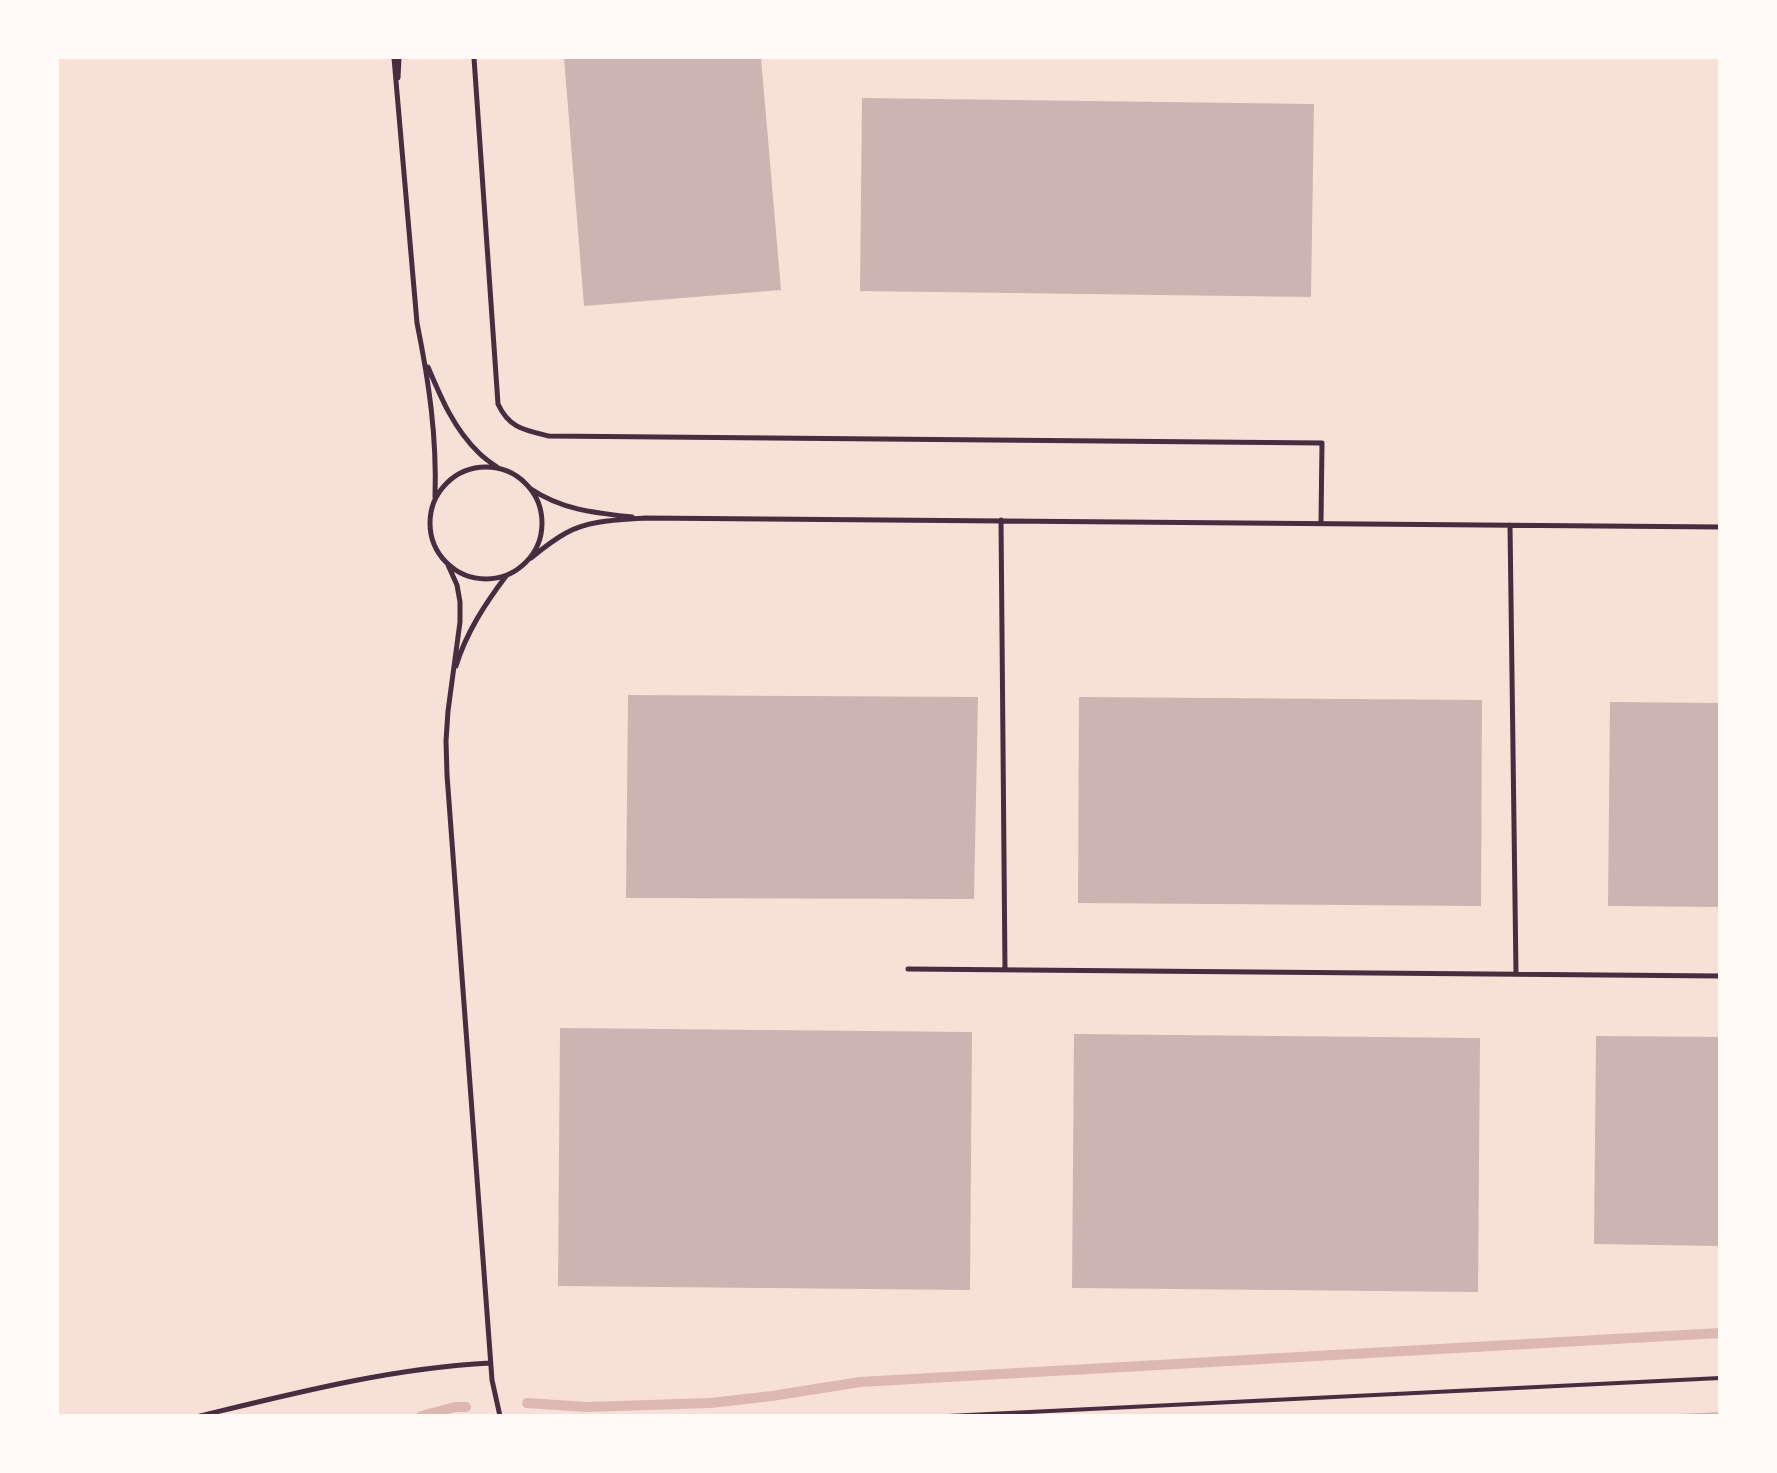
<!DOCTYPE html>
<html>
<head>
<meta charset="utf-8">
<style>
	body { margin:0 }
	#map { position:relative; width:1777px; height:1473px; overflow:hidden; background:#f7e1d7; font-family:Signika,sans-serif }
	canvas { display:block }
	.frame { position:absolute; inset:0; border:59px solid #fffaf5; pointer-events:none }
</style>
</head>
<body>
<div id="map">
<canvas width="1777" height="1473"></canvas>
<div class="frame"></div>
</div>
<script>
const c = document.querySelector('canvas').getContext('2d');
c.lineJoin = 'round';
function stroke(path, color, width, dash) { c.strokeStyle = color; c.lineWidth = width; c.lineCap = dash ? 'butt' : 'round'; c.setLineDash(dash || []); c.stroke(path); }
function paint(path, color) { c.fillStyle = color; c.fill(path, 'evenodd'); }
const stream = new Path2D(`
	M527,1403L587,1407L710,1403L772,1396L860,1382L1720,1333
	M421,1416L455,1407H466`);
const building = new Path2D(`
	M564,58H761L781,290L584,306Z
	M862,98L1314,104L1311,297L860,291Z
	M628,695L978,697L974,899L626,898Z
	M1079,697L1482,700L1481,906L1078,903Z
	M1610,702L1720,703V907L1608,906Z
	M560,1028L972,1032L970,1290L558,1286Z
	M1074,1034L1480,1038L1478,1292L1072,1288Z
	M1596,1036L1720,1037V1246L1594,1244Z
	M1720,1412V1416H1679V1414Z`);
const service = new Path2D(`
	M948,1416L1720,1378`);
const minor = new Path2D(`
	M394,58L417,323C429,382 437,437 435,497
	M474,58L498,404C509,428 524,430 549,436L1322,443L1321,523
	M398,78L399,58
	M428,367C441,398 454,429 479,453C484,458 491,463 497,467
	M430 523a56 56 0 1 1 112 0a56 56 0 1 1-112 0Z
	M531,489C562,510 596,513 632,517
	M1001,520L1005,970
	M1510,525L1516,974
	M531,558C542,549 553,540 566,533C589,520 619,520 645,518L1720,527
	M448,565L457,585L460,602V622L448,711L446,741L447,775L492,1380L500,1416
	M456,666C466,633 485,604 506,576
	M908,969L1720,976
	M200,1416C295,1393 392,1368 490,1363`);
stroke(stream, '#dcb8b0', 10);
paint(building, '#ccb4b1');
stroke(service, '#4a2c40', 4);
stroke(minor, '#4a2c40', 5);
</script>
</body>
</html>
